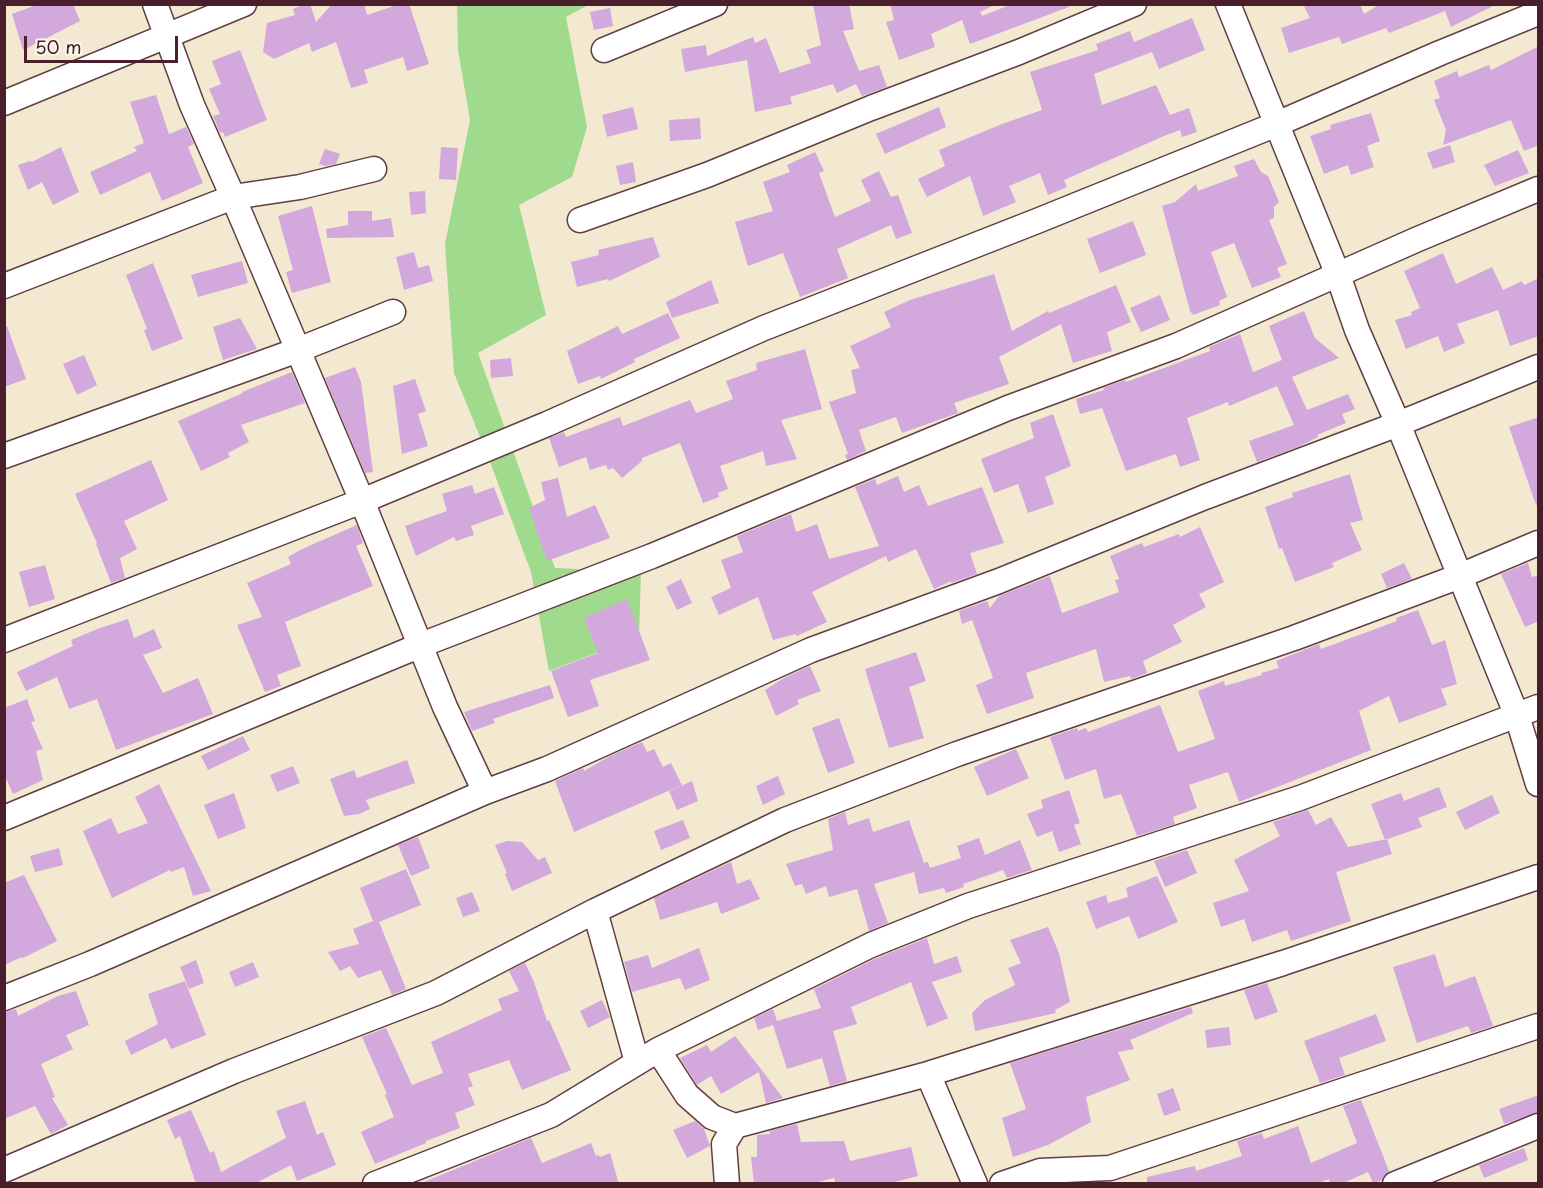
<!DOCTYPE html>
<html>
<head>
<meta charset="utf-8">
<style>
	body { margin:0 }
	#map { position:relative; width:1543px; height:1188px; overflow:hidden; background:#f2e9d0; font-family:"Playpen Sans",sans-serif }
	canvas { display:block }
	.frame { position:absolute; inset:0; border:6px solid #4a1f2b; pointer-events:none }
	.scale { position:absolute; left:24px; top:36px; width:154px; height:27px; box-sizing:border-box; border:3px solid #4a1f2b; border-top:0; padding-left:8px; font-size:18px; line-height:21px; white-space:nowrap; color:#4a1f2b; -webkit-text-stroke:4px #fbf7ec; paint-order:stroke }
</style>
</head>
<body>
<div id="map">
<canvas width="1543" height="1188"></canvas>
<div class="frame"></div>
<div class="scale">50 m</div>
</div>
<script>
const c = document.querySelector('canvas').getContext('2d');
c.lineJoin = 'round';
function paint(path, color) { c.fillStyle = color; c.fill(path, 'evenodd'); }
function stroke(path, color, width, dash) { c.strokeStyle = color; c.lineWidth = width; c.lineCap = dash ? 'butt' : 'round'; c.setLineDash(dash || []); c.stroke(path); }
const green = new Path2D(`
	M457,5H588L566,17L587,127L572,177L519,205L546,315L478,353L555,568L641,572L639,637L549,671L531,572L489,459L454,373L445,244L470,120L458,50Z`);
const building = new Path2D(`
	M39,4H73L80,21L23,50L12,14Z
	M306,4H310L316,22L332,4H364L367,15L400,4H409L429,64L407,71L403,57L364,70L368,83L351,88L336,42L312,52L309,43L274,59L263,52L267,23L295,15L293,9Z
	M813,4H849L854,29L843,31L859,71L879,65L887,87L862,96L856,84L837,93L833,84L790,97L792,104L755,112L747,60L685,72L681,49L706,45L707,56L753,37L755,43L766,38L780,73L811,63L806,50L821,45Z
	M890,4H997L980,12L982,16L1012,4H1069V7L970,44L962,20L931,34L935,47L899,60L886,22L894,20Z
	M1303,4H1360L1364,14L1380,4H1497L1451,27L1445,11L1389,33L1386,28L1342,44L1339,37L1289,53L1281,28L1310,18Z
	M610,8L613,26L594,30L590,12Z
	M1192,18L1205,50L1159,69L1152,52L1094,74L1102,105L1156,85L1170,115L1189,108L1197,132L1182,137L1180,130L1164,136L1064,180L1067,187L1048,195L1040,173L1009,186L1016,202L983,216L970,176L927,197L918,179L945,166L939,150L1002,124L1042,110L1030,72L1098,50L1096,44L1130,31L1134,42Z
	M1539,46V145L1524,151L1511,120L1443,145L1446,130L1434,100L1440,98L1434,81L1457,71L1459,77L1489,65L1491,70Z
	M240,50L267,120L225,137L223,132L220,133L213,116L220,114L209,89L221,84L212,61Z
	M156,95L169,134L186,127L194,144L188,147L203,183L162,201L150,172L100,195L90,172L137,151L134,147L144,143L130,102Z
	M633,107L638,129L607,137L602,115Z
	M939,107L946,127L885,154L876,134Z
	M1371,113L1380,141L1367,146L1374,167L1351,175L1348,165L1324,174L1310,136L1331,129L1330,125Z
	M700,118L701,139L670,141L669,120Z
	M1450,145L1455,162L1433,169L1427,153Z
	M61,147L79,192L53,205L42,182L28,190L18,165L30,161L32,162Z
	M441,147L458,148L456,180L439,179Z
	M325,149L340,154L336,164L325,166L319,164Z
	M1518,150L1529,173L1495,186L1484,165Z
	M815,152L824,171L819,173L835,217L871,201L861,180L879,171L891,197L898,195L912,233L896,239L891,225L837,249L848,278L800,297L783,253L748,266L735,222L773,211L763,182L790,172L787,165Z
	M1254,159L1261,172L1268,176L1279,202L1274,207V218L1269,220L1287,264L1277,268L1281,277L1252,288L1234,243L1211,252L1227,297L1219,301L1220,305L1193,315L1190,311L1162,206L1175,202L1196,184L1198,191L1238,176L1234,166Z
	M633,162L636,182L620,185L616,166Z
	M425,191L426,213L411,215L409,192Z
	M312,206L331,282L292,293L286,272L293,270L278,216Z
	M348,211H372V221L391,218L394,237L327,238L326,229L348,225Z
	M1133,221L1146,255L1100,273L1087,239Z
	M653,237L660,257L609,281L608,279L577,287L571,262L599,255L598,250Z
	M414,252L418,268L429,265L433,281L404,290L396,257Z
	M1443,253L1456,284L1492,267L1503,290L1522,281L1524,285L1539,278V336L1510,346L1498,310L1457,324L1465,343L1444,352L1438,336L1406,349L1395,320L1412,315L1411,312L1420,308L1404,271Z
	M242,261L248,283L198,297L191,275Z
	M153,263L183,339L152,351L144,330L147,329L126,275Z
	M994,274L1012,331L1048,311L1049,313L1116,285L1131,322L1107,332L1112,351L1073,363L1061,324L999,357L1009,384L954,403L958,413L902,433L896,417L859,430L866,451L847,460L845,455L848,454L829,402L856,393L851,370L860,368L850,346L891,327L884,312L910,300Z
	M711,280L719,303L672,318L666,302Z
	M1160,295L1170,320L1141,332L1130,308Z
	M1304,311L1315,338L1339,358L1292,377L1307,410L1348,394L1355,409L1342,414L1346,423L1317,435L1318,437L1300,446L1257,462L1249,441L1294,425L1277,386L1229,406L1228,402L1187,418L1200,460L1180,467L1176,454L1126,471L1102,408L1080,414L1076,399L1104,390L1103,388L1125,380L1126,382L1210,351L1209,347L1240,334L1253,372L1282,360L1269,326Z
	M668,313L680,338L634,359L635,362L601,379L600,376L578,384L567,351L618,326L622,334Z
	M240,318L257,349L223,360L213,327Z
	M7,326L26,379L4,387V327Z
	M805,349L822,409L781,420L797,459L766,466L763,451L720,466L728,489L718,493L719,497L703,503L680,443L642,458V461L622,478L613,468L608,470L606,465L590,470L586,457L559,467L549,438L564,432L566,437L620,417L623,426L690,400L696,413L733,399L726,381L757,370L756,363Z
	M84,355L97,385L77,395L63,364Z
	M511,358L513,376L491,378L490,360Z
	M355,367L361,382L373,472L365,473L325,378Z
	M292,372L305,403L241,425L249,442L228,453L230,457L201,471L178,421L243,393L242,392Z
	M415,379L426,411L418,414L428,446L402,454L393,386Z
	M1053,414L1071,466L1045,477L1054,504L1028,513L1018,484L994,493L981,459L1034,438L1030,423Z
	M1539,417V504L1536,505L1509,427Z
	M151,460L168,500L124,521L137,549L120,558L125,578L111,583L96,544L97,543L75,494Z
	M1350,474L1363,520L1350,523L1362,550L1332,563L1334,567L1295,582L1282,548L1279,549L1265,507L1293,497L1292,493Z
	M898,476L904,492L919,485L928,506L982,487L1004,543L970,553L977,574L951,583V581L934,589L916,549L888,562L886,556L812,592L827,622L797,636L796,634L773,640L758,597L719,615L711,597L731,588L721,560L743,552L737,536L791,514L796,532L817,524L829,559L879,546L855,487L875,479L877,485Z
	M558,478L567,517L595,505L610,538L547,561L529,508L545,500L541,482Z
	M472,485L475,494L494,487L504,514L471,526L474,535L456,541L454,537L416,556L405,526L447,511L442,494Z
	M357,525L363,543L356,546L373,586L285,622L301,666L277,675L281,686L265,692L237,625L262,617L247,583L291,564L288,557L302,549Z
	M1200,527L1224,582L1199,594L1206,607L1173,625L1182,642L1143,661L1147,673L1131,679L1130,676L1104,682L1096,649L1026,673L1034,698L987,714L976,685L993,678L972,620L962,624L959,611L987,601L990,608L999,596L1050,576L1062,613L1119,592L1115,580L1119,579L1110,556L1142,543L1144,547L1179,534L1180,537Z
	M1404,563L1412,579L1387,588L1381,574Z
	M1528,563L1532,577L1539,575V621L1525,627L1501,574Z
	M45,565L55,599L29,607L19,572Z
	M681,579L692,603L677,610L666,587Z
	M627,599L650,660L590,680L599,706L568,717L551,671L598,653L584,618Z
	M1418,610L1432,645L1445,640L1457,684L1441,689L1447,705L1399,723L1389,696L1359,711L1371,750L1239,802L1228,772L1189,785L1197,808L1173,817L1175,824L1137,836L1121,794L1104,799L1096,769L1065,780L1050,737L1077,728L1078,731L1086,728L1088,732L1160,705L1178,752L1215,739L1198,691L1224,681L1225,686L1262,675L1261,673L1279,668L1276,661L1319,644L1321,649L1397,621L1396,618Z
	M128,619L134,638L154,629L162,648L143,655L163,693L198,678L213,714L116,750L97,699L69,709L57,677L26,691L17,672L73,646L71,640L100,628Z
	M916,652L926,681L909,687L924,738L889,748L865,669Z
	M810,666L821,691L797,700L799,704L776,716L765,690L784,678Z
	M550,685L554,698L493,719L495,723L472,731L464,712Z
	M27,699L35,721L31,722L43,749L36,751L43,780L13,794L4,774V708Z
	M839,718L855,763L828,773L812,728Z
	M243,736L250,750L208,770L201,756Z
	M642,742L647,752L654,749L663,767L671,763L682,785L574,832L555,781L583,768L584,771L610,756Z
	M1016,749L1029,778L987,796L974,767Z
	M407,760L415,783L366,800L370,809L359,814L344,816L330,779L354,770L357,778Z
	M293,766L300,783L277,792L270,775Z
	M778,776L785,794L763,805L756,786Z
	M692,781L698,801L677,810L669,791Z
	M159,784L211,891L193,896L184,867L171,872L170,870L112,898L83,831L111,818L118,834L148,823L135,797Z
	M1439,787L1447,807L1418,818L1422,827L1385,840L1371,804L1401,793L1404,801Z
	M1069,790L1080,823L1074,825L1081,844L1059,852L1052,831L1037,837L1027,814L1043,808L1041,800Z
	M234,793L246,828L218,839L204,805Z
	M1492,795L1500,813L1465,830L1456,812Z
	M1308,810L1316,825L1331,817L1348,847L1387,839L1392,854L1336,872L1351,921L1291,941L1287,930L1252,942L1244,919L1221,927L1213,903L1249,891L1234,860L1280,836L1273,822Z
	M845,812L848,825L869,818L873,832L909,820L924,863L928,862L930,868L961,858L957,846L979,838L985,855L1020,840L1032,870L1007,878L1003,870L963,884L964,887L946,893L944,888L919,894L914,872L874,884L888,923L869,931L857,889L829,897L826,886L806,894L802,884L795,886L786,864L833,850L828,819Z
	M683,820L690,838L661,850L654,831Z
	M418,837L430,868L411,876L398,845Z
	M507,841L522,842L538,860L545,857L552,873L512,891L505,874L507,873L495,845Z
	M59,848L63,865L35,872L30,856Z
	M1187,850L1197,873L1165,887L1154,861Z
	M731,862L737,884L750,879L760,899L721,914L717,902L660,920L654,898Z
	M406,869L421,905L379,922L406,989L392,995L381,970L358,978L350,966L340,971L328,952L359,944L353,929L373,921L360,888Z
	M24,875L57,941L23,958L22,957L4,965V883Z
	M1157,876L1178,922L1138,939L1129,916L1096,929L1086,902L1106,895L1108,903L1128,897L1126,888Z
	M472,892L480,911L463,917L456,898Z
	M1048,927L1059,953L1070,1002L1055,1010L1056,1013L975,1031L972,1013L985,1000L1015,985L1008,968L1021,963L1010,940Z
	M927,938L934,964L957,956L962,972L932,982L948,1018L927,1027L911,982L851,1007L857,1024L833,1031L847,1081L830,1086L822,1058L787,1069L773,1025L758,1030L754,1018L773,1009L777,1021L821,1008L814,989L877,958Z
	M699,948L710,980L685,990L680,978L632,992L624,962L648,955L652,968Z
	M1435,954L1445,987L1475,976L1493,1026L1471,1033L1468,1026L1417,1043L1393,967Z
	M196,960L204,983L189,989L180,967Z
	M253,962L259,977L235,987L229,972Z
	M525,963L534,982L547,1021L549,1020L571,1070L522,1090L509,1060L468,1074L473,1086L468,1088L475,1105L455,1113L460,1128L426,1141V1143L375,1164L361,1132L394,1117L385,1095L387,1094L362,1037L386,1028L412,1085L443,1073L431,1042L502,1010L498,999L519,991L509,971Z
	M185,981L206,1035L171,1049L166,1038L131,1055L125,1041L158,1024L148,994Z
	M1267,983L1278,1012L1255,1020L1244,990Z
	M76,991L89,1025L66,1035L73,1049L41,1064L55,1097L52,1098L68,1125L51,1134L35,1106L4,1119V1012L16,1009L18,1016L58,996Z
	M602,1000L610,1017L588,1028L580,1011Z
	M1191,1007L1193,1013L1130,1040L1134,1049L1118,1052L1130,1080L1086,1097L1091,1122L1048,1145L1013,1157L1002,1118L1026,1109L1010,1063Z
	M1376,1014L1386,1041L1339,1058L1345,1075L1320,1083L1304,1041Z
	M1229,1027L1231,1045L1207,1048L1205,1030Z
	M735,1036L757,1064L783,1098L766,1103L759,1072L721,1094L711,1076L697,1085L680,1058L707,1045L711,1052Z
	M1173,1088L1181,1110L1164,1116L1157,1094Z
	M1539,1095V1112L1504,1124L1499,1109Z
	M1361,1100L1389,1171L1382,1180L1373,1183L1368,1172L1341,1184H1330L1329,1179L1316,1184H1147V1177L1195,1166L1196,1171L1242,1156L1237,1141L1262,1133L1264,1139L1298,1126L1311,1163L1357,1143L1343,1106Z
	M305,1101L317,1135L323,1132L336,1165L297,1181L291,1165L254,1184H196L180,1136L175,1139L167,1120L191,1110L210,1153L214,1151L221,1172L286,1138L276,1111Z
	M695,1121L704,1129L710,1146L687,1158L673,1130Z
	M797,1124L801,1142L844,1141L850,1161L911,1147L918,1176L887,1184H836L834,1178L810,1184H754L751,1157H757V1135L770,1134L769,1131Z
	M531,1138L542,1163L591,1143L596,1156L599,1155L600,1157L610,1153L619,1184H419Z
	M1524,1148L1528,1160L1484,1178L1479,1165Z`);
const street = new Path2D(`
	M155,4L192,105L233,197L362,501L445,707L485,792
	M1228,4L1338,275L1357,330L1398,424L1517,716L1538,784
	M604,50L715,4
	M4,103L244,4
	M580,220L707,175L871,108L1019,52L1134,4
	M4,286L233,197L300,187L374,169
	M4,456L298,350L393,312
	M4,640L362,501L547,424L764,328L1037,221L1277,124L1440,53L1538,13
	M4,818L421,645L652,556L1008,408L1176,346L1418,239L1538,189
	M595,911L637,1062
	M4,998L90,964L485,792L547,769L811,650L999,581L1205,497L1398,424L1538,367
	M658,1050L687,1095L712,1117L735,1126L928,1074L1283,963L1538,877
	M928,1074L975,1184
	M4,1170L234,1071L436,993L595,911L785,820L957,754L1294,638L1460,576L1538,543
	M375,1184L551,1115L658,1050L871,945L968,906L1300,798L1538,707
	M727,1184L724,1144L735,1126
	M1002,1184L1040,1171L1110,1168L1538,1026
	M1395,1184L1538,1126`);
paint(green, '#a0da8d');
paint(building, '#d3a8dd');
stroke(street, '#633d44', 27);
stroke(street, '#fff', 24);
</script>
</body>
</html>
